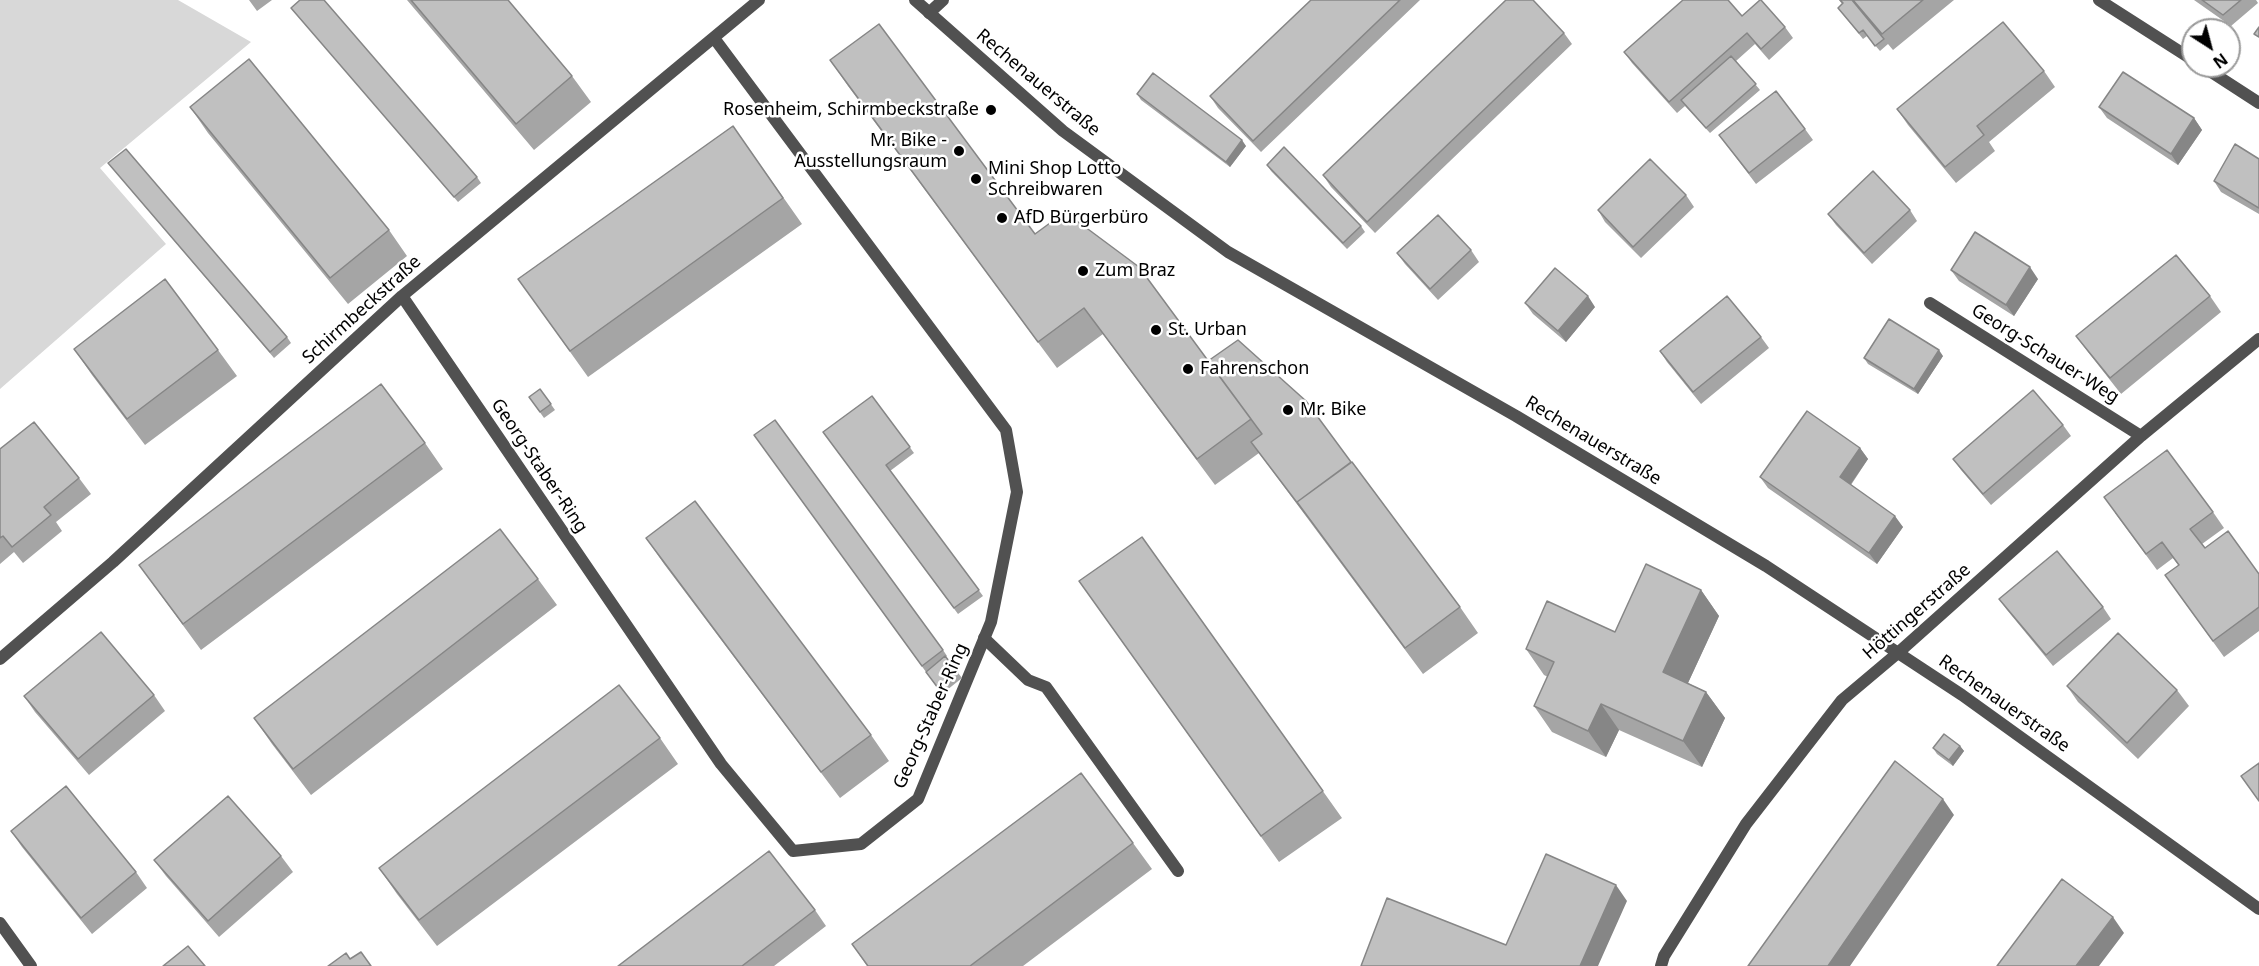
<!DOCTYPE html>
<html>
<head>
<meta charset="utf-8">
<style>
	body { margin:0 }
	#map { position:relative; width:2259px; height:966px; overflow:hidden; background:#fff; font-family:"Noto Sans",sans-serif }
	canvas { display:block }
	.north { position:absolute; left:2181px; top:18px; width:60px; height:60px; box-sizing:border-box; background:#fff; border:2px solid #999; border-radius:50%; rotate:144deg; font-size:16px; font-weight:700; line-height:24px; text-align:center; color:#000 }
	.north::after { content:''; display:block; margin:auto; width:21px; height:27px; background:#000; clip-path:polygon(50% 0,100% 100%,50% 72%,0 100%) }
</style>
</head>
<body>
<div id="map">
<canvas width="2259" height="966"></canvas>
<div class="north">N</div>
</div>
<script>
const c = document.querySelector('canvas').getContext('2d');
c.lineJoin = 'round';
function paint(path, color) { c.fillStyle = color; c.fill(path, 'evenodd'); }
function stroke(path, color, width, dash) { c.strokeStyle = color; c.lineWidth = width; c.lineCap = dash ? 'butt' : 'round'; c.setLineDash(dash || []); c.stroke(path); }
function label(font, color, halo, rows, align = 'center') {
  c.font = font + ' "Noto Sans",sans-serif'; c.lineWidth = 5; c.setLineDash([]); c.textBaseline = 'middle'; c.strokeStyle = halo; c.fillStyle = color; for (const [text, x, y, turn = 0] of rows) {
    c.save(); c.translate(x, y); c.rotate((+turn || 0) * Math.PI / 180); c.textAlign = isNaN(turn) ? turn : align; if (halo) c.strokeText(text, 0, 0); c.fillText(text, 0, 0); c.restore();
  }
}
const green = new Path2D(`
	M0,0H178L251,42L100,168L166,244L0,389Z`);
const lane = new Path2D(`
	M929,13L943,0
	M984,638L1028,680L1046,687L1178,871`);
const street = new Path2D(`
	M915,0L1063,131L1228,252L1516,416L1766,566L1962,695L2259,909
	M2099,0L2193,60
	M2202,66L2259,103
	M402,296L721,764L793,851L861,844L918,799L991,622L1017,492L1006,430L714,38
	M1930,303L2141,436
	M0,659L113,562L402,296L759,0
	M0,923L31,966
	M1661,966L1664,956L1746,824L1842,700L1899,652L2141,436L2259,339`);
const wall = new Path2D(`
	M249,0H272L257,11Z
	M407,0H508L572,76L591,102L534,150Z
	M1311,0H1420L1261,152L1218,108L1210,96Z
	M1839,0H1954L1893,50L1888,44L1880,51L1867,36L1863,39L1842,13L1838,8L1842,4Z
	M2194,0H2256L2258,3L2231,26Z
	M291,8L477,177L481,183L458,202Z
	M1742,16L1785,27L1793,38L1769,60L1755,44L1736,61L1760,90L1710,133L1685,106L1677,113L1632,63L1624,52Z
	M1564,33L1572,44L1375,233L1331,187L1323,175Z
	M830,60L1035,234L1208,361L1460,607L1478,633L1423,674L1259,453L1215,485L1103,334L1057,368L848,86Z
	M2044,71L2055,87L1989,142L1995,151L1956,183L1908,125L1897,109Z
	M1137,94L1246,146L1230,167L1141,100Z
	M190,107L389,230L407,256L348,304L208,133Z
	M2099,107L2194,118L2202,130L2178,165L2107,118Z
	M733,126L802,224L588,377L518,279Z
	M1805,129L1813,140L1756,184L1719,135Z
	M2259,159V214L2221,192L2214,181Z
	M108,163L287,337L291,343L274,358Z
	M1267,165L1361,226L1365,232L1347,249L1271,171Z
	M1686,195L1694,207L1641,258L1605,222L1598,210Z
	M1910,210L1917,221L1872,264L1836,225L1828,214Z
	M1471,250L1479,262L1438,300L1405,264L1397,253Z
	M1951,270L2038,279L2014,316L1959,281Z
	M2210,296L2221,312L2121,394L2088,352L2076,336Z
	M1525,303L1595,307L1566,342L1533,314Z
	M1761,337L1769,348L1701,404L1667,362L1660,351Z
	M74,349L218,350L237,376L145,445L92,375Z
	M1943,356L1918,394L1868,364L1864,358Z
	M540,389L555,410L544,418L529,397Z
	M872,396L914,453L890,471L983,596L958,614L823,432Z
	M2063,425L2071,436L1991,505L1961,470L1953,459Z
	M754,435L943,650L947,656L946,657L962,678L942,694Z
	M425,443L443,469L201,650L139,565Z
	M1860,448L1868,459L1851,485L1903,527L1877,564L1768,488L1760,477Z
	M0,449L79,478L91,494L56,522L62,531L23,563L14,552L0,564Z
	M2213,512L2224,528L2202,544L2205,548L2259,574V631L2224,657L2177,592L2179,566L2173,558L2157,570L2115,513Z
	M1142,537L1342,818L1279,862L1079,581Z
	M646,538L871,735L889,761L840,798L664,564Z
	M538,579L557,605L311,795L272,744L254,718Z
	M1701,590L1719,616L1688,683L1706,692L1725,718L1702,767L1619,730L1606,757L1552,732L1534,706L1548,677L1544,675L1526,649L1615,632Z
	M1999,599L2103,607L2111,619L2053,666L2007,610Z
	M2067,686L2177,690L2189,706L2138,759L2078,702Z
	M154,695L165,711L89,775L35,712L24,696Z
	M660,738L678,764L437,946L397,894L379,868Z
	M1960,746L1964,751L1953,766L1937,754L1933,748Z
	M11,831L136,872L147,888L92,934L22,847Z
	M1133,843L1152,869L1023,966H867L852,944Z
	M281,856L293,872L219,937L166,876L154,860Z
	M815,910L826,926L774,966H618Z`);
const shadedWall = new Path2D(`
	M2194,118L2202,130L2178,165L2171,154Z
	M1242,140L1246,146L1230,167L1226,162Z
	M2030,267L2038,279L2014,316L2006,305Z
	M1588,296L1595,307L1566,342L1558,331Z
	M1939,350L1943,356L1918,394L1914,389Z
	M1860,448L1868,459L1848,488L1840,477Z
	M1895,516L1903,527L1877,564L1869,553Z
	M1701,590L1719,616L1681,698L1663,672Z
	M1706,692L1725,718L1702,767L1683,741Z
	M1601,704L1619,730L1606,757L1588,731Z
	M1960,746L1964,751L1953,766L1949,760Z
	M1943,799L1954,815L1850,966H1828Z
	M1616,885L1627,901L1598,966H1580Z
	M2113,917L2124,933L2099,966H2076Z`);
const building = new Path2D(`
	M300,0H324L477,177L454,197L291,8Z
	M411,0H508L572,76L516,124Z
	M1311,0H1400L1253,141L1210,96Z
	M1506,0H1533L1564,33L1367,222L1323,175Z
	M1683,0H1728L1742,16L1760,0H1761L1785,27L1761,49L1747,33L1669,102L1624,52Z
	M1840,0H1852L1884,39L1875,46L1863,30L1859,33L1838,8L1843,3Z
	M1853,0H1923L1882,34Z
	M2202,0H2241L2223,15Z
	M2003,22L2044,71L1977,126L1984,135L1945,167L1897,109Z
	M879,24L1035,234L1065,212L1139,267L1251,419L1197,459L1084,308L1038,342L830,60Z
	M2259,27V37L2254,34Z
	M1731,56L1756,84L1706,128L1681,100Z
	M249,59L389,230L330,278L190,107Z
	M2123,72L2194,118L2171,154L2099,107Z
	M1153,73L1242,140L1226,162L1137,94Z
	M1776,91L1805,129L1749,173L1719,135Z
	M733,126L783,198L570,351L518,279Z
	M2235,144L2259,159V208L2214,181Z
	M1284,147L1361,226L1343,243L1267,165Z
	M126,149L287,337L270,352L108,163Z
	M1650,159L1686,195L1633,247L1598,210Z
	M1873,171L1910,210L1864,253L1828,214Z
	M1438,215L1471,250L1430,289L1397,253Z
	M1975,232L2030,267L2006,305L1951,270Z
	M2176,255L2210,296L2110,378L2076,336Z
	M1555,268L1588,296L1558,331L1525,303Z
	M165,279L218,350L127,419L74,349Z
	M1727,296L1761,337L1693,392L1660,351Z
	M1889,319L1939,350L1914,389L1864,358Z
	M1238,340L1306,401L1351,462L1297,502L1308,517L1251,442L1262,434L1208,361Z
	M381,384L425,443L183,624L139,565Z
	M540,389L551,404L540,412L529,397Z
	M2033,390L2063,425L1983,494L1953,459Z
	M872,396L910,447L886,465L979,590L954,608L823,432Z
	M1807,411L1860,448L1840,477L1895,516L1869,553L1760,477Z
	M775,420L943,650L922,666L754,435Z
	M34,422L79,478L44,507L51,515L12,547L3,536L0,538V449Z
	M2167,450L2213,512L2190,529L2205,548L2228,531L2259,574V607L2213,641L2165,575L2179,565L2162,542L2146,554L2104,497Z
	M1352,462L1460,607L1405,648L1297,502Z
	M695,501L871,735L821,772L646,538Z
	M500,529L538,579L293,769L254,718Z
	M1142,537L1323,791L1261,836L1079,581Z
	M2057,551L2103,607L2046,655L1999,599Z
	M1646,564L1701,590L1663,672L1706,692L1683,741L1601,704L1588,731L1534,706L1554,662L1526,649L1547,601L1615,632Z
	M101,632L154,695L78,759L24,696Z
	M2118,633L2177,690L2127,743L2067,686Z
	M945,656L958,672L938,688L926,672Z
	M619,685L660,738L419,920L379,868Z
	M1944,734L1960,746L1949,760L1933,748Z
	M1895,761L1943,799L1828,966H1748Z
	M2259,763V801L2241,776Z
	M1081,773L1133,843L970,966H868L852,944Z
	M66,786L136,872L81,918L11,831Z
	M228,796L281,856L208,921L154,860Z
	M769,851L815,910L742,966H618Z
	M1546,854L1616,885L1580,966H1361L1387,898L1506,945Z
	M2062,879L2113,917L2076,966H1997Z
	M188,946L205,966H163Z
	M361,952L371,966H328L346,953L350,959Z`);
const markers = [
	[991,110,6,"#000"],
	[959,151,6,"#000"],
	[976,179,6,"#000"],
	[1002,218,6,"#000"],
	[1083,271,6,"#000"],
	[1156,330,6,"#000"],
	[1188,369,6,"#000"],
	[1288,410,6,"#000"]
];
const streetNames = [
	["Rechenauerstraße",1038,83,40],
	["Schirmbeckstraße",362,310,-42],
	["Georg-Schauer-Weg",2045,354,32],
	["Rechenauerstraße",1593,441,31],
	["Georg-Staber-Ring",539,466,56],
	["Höttingerstraße",1917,612,-41],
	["Rechenauerstraße",2004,704,35],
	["Georg-Staber-Ring",931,716,-66]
];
const poiNames = [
	["Rosenheim, Schirmbeckstraße",979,110,"right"],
	["Mr. Bike -",947,141,"right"],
	["Ausstellungsraum",947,162,"right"],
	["Mini Shop Lotto",988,169],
	["Schreibwaren",988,190],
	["AfD Bürgerbüro",1014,218],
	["Zum Braz",1095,271],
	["St. Urban",1168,330],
	["Fahrenschon",1200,369],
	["Mr. Bike",1300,410]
];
paint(green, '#d8d8d8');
stroke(lane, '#515151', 12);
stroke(street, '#515151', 12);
paint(wall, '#a5a5a5');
paint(shadedWall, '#868686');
paint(building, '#c0c0c0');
stroke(building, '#868686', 1.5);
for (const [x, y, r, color] of markers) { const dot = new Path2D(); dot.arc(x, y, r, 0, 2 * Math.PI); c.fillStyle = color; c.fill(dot); stroke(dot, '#fff', 2); }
label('18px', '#000', '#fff', streetNames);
label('18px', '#000', '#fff', poiNames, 'left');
</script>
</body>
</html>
